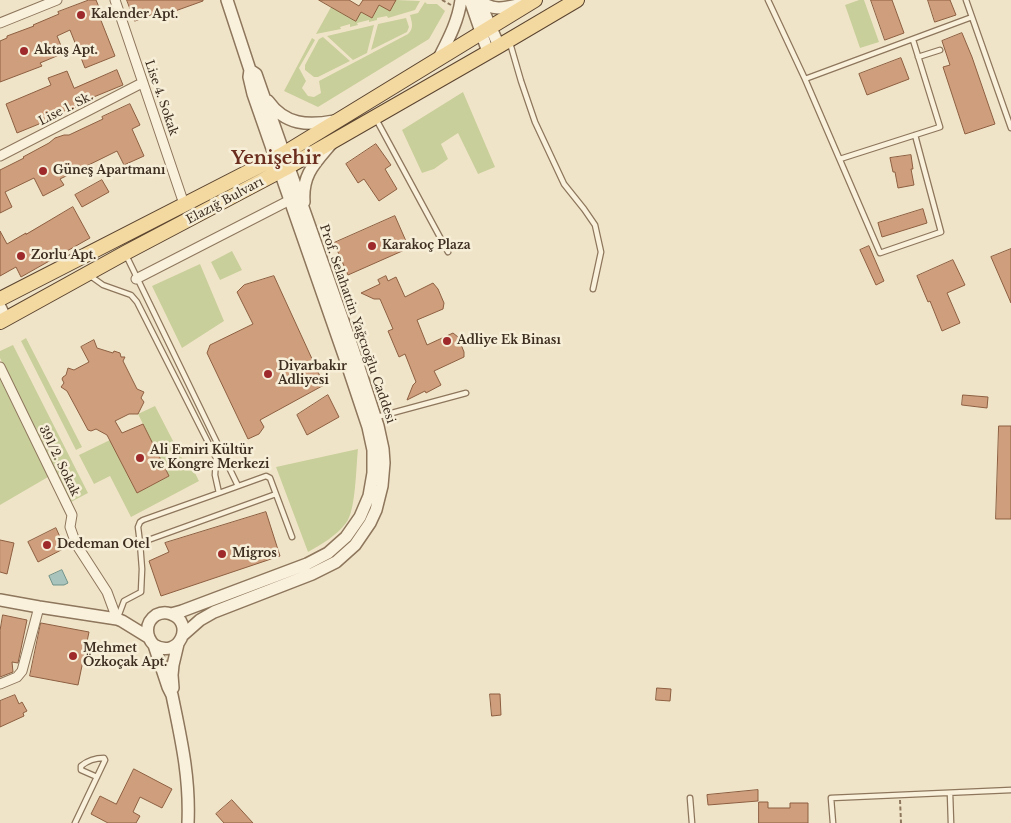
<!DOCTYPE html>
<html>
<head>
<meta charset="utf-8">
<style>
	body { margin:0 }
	canvas { display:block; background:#f0e4c8 }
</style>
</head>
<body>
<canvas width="1011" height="823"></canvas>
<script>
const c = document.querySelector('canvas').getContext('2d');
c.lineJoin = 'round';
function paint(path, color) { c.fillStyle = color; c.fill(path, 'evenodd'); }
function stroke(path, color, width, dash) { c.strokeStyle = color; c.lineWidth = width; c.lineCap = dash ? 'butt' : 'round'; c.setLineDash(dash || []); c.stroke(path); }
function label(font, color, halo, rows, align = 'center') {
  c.font = font + ' "Libre Baskerville",serif'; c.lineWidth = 5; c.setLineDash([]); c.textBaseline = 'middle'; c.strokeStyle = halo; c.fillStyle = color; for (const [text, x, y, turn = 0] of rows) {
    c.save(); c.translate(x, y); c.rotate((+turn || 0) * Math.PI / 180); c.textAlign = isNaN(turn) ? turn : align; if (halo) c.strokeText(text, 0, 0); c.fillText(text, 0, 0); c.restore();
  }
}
const green = new Path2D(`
	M396,0L420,1L415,10L388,18L387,16L377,18V20L369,22V20L357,23L358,25L350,27V24L340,27L341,29L316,34L331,7L361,12L372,18L379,5Z
	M859,0H864L879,42L860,48L845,5Z
	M425,2L427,4H437L445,11L429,39L318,107L284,91L312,38L315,40L299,68L306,81L302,88L308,96L314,97L321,93L319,81L408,34C414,28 412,23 410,15L418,13Z
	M406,18L409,27L407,32L371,50L378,24Z
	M374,25L367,53L353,60L327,36Z
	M323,37L350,61L318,77H314L305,70V65L319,39Z
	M463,92L495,167L478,174L458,133L441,144L448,159L434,169L422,173L402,130Z
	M232,251L242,270L220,280L211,262Z
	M200,264L224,321L182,348L152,286Z
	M26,338L82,447L76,450L21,341Z
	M13,345L88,493L71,502L0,358V351Z
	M0,379L48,477L0,505Z
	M155,406L186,466L194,471L199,481L131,517L110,476L94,484L79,455L110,440L137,493L169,476L138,414Z
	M358,449C356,466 356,511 346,523C336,536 322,544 308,552L276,467Z`);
const water = new Path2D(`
	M62,570L68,583L64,585H53L49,576Z`);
const building = new Path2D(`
	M89,0H96L103,17L100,18L115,56L85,68L70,30L57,36L64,53L40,63L42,66L0,82V41L7,38V36L34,26L33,25L59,14L58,12Z
	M127,0H203V1L164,15L162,11L135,21Z
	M319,0H349L359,6L363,0H396L390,11L379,5L372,18L361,12L356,21Z
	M871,0H892L904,33L885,40Z
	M928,0H950L956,15L935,22Z
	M962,33L972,57L995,124L965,134L943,67L950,65L942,41Z
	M901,58L909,79L867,95L859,74Z
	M117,70L123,85L79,103L80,106L56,114L39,124L17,133L6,104L51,85L48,78L67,71L74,88Z
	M130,104L140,125L132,129L144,156L124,165L117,151L60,179L64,185L43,196L34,178L5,192L12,207L0,213V170L24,158L23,157L49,143L55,138L64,135H69L103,119L102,117Z
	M376,144L391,165L385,169L397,189L379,201L364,179L358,183L346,164Z
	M911,155L913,169H911L914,185L898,188L895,172H893L890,158Z
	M102,180L109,192L82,207L75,195Z
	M73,207L90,238L21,277L16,267L0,276V231L7,244L26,233V234Z
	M923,209L927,223L882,237L878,223Z
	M395,216L409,248L348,275L334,243Z
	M869,246L884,281L876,285L860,250Z
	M1011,249V303L991,257Z
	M953,260L965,285L947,293L960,323L942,331L930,301L928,302L917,276Z
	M274,276L324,385L260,420L264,427L259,434L248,439L207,353L210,345L253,324L237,292L244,285Z
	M386,276L388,281L396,277L405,297L433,283L438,289L444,303L443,309L417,320L427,345L453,333L458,337L464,352V357L434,371L441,385L426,393L425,391L407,400L413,385L416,382L405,354L399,357L388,331L393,329L380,299H374L361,293L380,284L378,280Z
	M94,340L97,348L113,353L114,351L120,353L121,357H125L123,361L137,389L144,392L141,398L144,402L138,414H129L115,421L122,433L143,424L169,476L137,493L107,435L96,429L91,431L88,430L67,391L61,387L64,383L62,379L63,377L66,375L68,368L74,370L89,362L81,347Z
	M328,395L339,417L307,435L297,415Z
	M963,395L988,397L987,408L962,405Z
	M999,426H1011V519H996Z
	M266,512L280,556L161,596L149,561L169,552L165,543Z
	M56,528L65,548L38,562L28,542Z
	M0,540L14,543L7,574L0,572Z
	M3,615L27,620L18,663L12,662L13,672L0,677V631Z
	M41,623L89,632L78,685L30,676Z
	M657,688L671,689L670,701L656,700Z
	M490,694H500L501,715L492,716Z
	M15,695L19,704L22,702L27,711L23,713L24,716L0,727V701Z
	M134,769L172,789L162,808L140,797L133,812L140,816L136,823H108L91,814L100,796L116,804Z
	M758,790V801L708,805L707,795Z
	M232,800L253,823H224L216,814Z
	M759,802H768V808H790V803H808V823H759Z`);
const path = new Path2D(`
	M442,0L451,5
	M900,800L901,823`);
const service = new Path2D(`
	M768,0L805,79L880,253L941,232L915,135
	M966,0L1011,128
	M510,43L521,81L535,122L564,184L584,209L595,225L601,252L593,289
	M918,57L940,50
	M805,79L972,17
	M376,119L448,252
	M840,159L940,127L913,40
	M126,255L238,486
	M89,275L103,285L131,295L137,302L216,458L215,475L219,493L143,520L140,522L138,527L140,543L142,569L141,592L124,601L118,617
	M377,417L466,393
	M219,493L266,476L270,478L292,537
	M140,543L276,494
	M950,793L951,823
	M690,798L692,823
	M75,823L105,760L104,758C96,758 87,761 81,766V770L97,777
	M833,823L831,798L1011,790`);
const minor = new Path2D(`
	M115,0L184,204
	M0,23L57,0
	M0,156L142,83
	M136,279L290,200
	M0,367L72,515L70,527L76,544L107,592L117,619
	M0,684L17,677L22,671L39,607`);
const tertiary = new Path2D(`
	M470,0L488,52
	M479,0C494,13 508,7 526,3
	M479,1L499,46
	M438,60C448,40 458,22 461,0
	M268,101C285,125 308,126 334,121
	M304,202C302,175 314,164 331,144
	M0,307L6,319
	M0,600L39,607L117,619L122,621L148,637
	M171,614L182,611L307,564L328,553L346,537L360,517L369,496L373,473V450L368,427L346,361L253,94L249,77L250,70L227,0
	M183,635L200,620L214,612L312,574L336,562L355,545L370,523L376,510L382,486L384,463L383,449L378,426L352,346L263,94L256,74L250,70
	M154,645C180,660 195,622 171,614C166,612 160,613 156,615C144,623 146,637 154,645L168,687L172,695C181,739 190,777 188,823
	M173,688L172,675L173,665L178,644`);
const primary = new Path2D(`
	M0,299L283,154L535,0
	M0,322L125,253L288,167L499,46L577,0`);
const markers = [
	[81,15,5,"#9e2a2b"],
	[24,51,5,"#9e2a2b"],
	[43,171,5,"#9e2a2b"],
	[372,246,5,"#9e2a2b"],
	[21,256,5,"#9e2a2b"],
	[447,341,5,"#9e2a2b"],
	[268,374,5,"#9e2a2b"],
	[140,458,5,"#9e2a2b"],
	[47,545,5,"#9e2a2b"],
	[222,554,5,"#9e2a2b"],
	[73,656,5,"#9e2a2b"]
];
const poiNames = [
	["Kalender Apt.",91,15],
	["Aktaş Apt.",34,51],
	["Güneş Apartmanı",53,171],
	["Karakoç Plaza",382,246],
	["Zorlu Apt.",31,256],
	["Adliye Ek Binası",457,341],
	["Diyarbakır",278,367],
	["Adliyesi",278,381],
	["Ali Emiri Kültür",150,451],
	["ve Kongre Merkezi",150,465],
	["Dedeman Otel",57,545],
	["Migros",232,554],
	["Mehmet",83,649],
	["Özkoçak Apt.",83,663]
];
const streetNames = [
	["Lise 4. Sokak",161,98,71],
	["Lise 1. Sk.",66,109,-27],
	["Elazığ Bulvarı",225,201,-28],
	["Prof. Selahattin Yağcıoğlu Caddesi",357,324,71],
	["391/2. Sokak",59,461,64]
];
const districtNames = [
	["Yenişehir",276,159]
];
paint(green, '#c9cf9b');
paint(water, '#a9c4bc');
stroke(water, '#6f938a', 1);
paint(building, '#cf9f7d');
stroke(building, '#8d5f41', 1);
stroke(service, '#8d765c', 7);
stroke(minor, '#8d765c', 11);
stroke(tertiary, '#8d765c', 14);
stroke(primary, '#5b4430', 16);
stroke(path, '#8d765c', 2, [4, 2.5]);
stroke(service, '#faf1dc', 4.5);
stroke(minor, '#faf1dc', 9);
stroke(tertiary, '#faf1dc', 11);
stroke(primary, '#f3d9a0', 14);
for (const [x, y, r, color] of markers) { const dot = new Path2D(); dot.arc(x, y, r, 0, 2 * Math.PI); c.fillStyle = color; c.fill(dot); stroke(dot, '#f7eed8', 2); }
label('bold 12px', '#3d2e20', '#f7eed8', poiNames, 'left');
label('12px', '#3d2e20', '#f7eed8', streetNames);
label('bold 18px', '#6b2e1e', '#f7eed8', districtNames);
</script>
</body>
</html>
